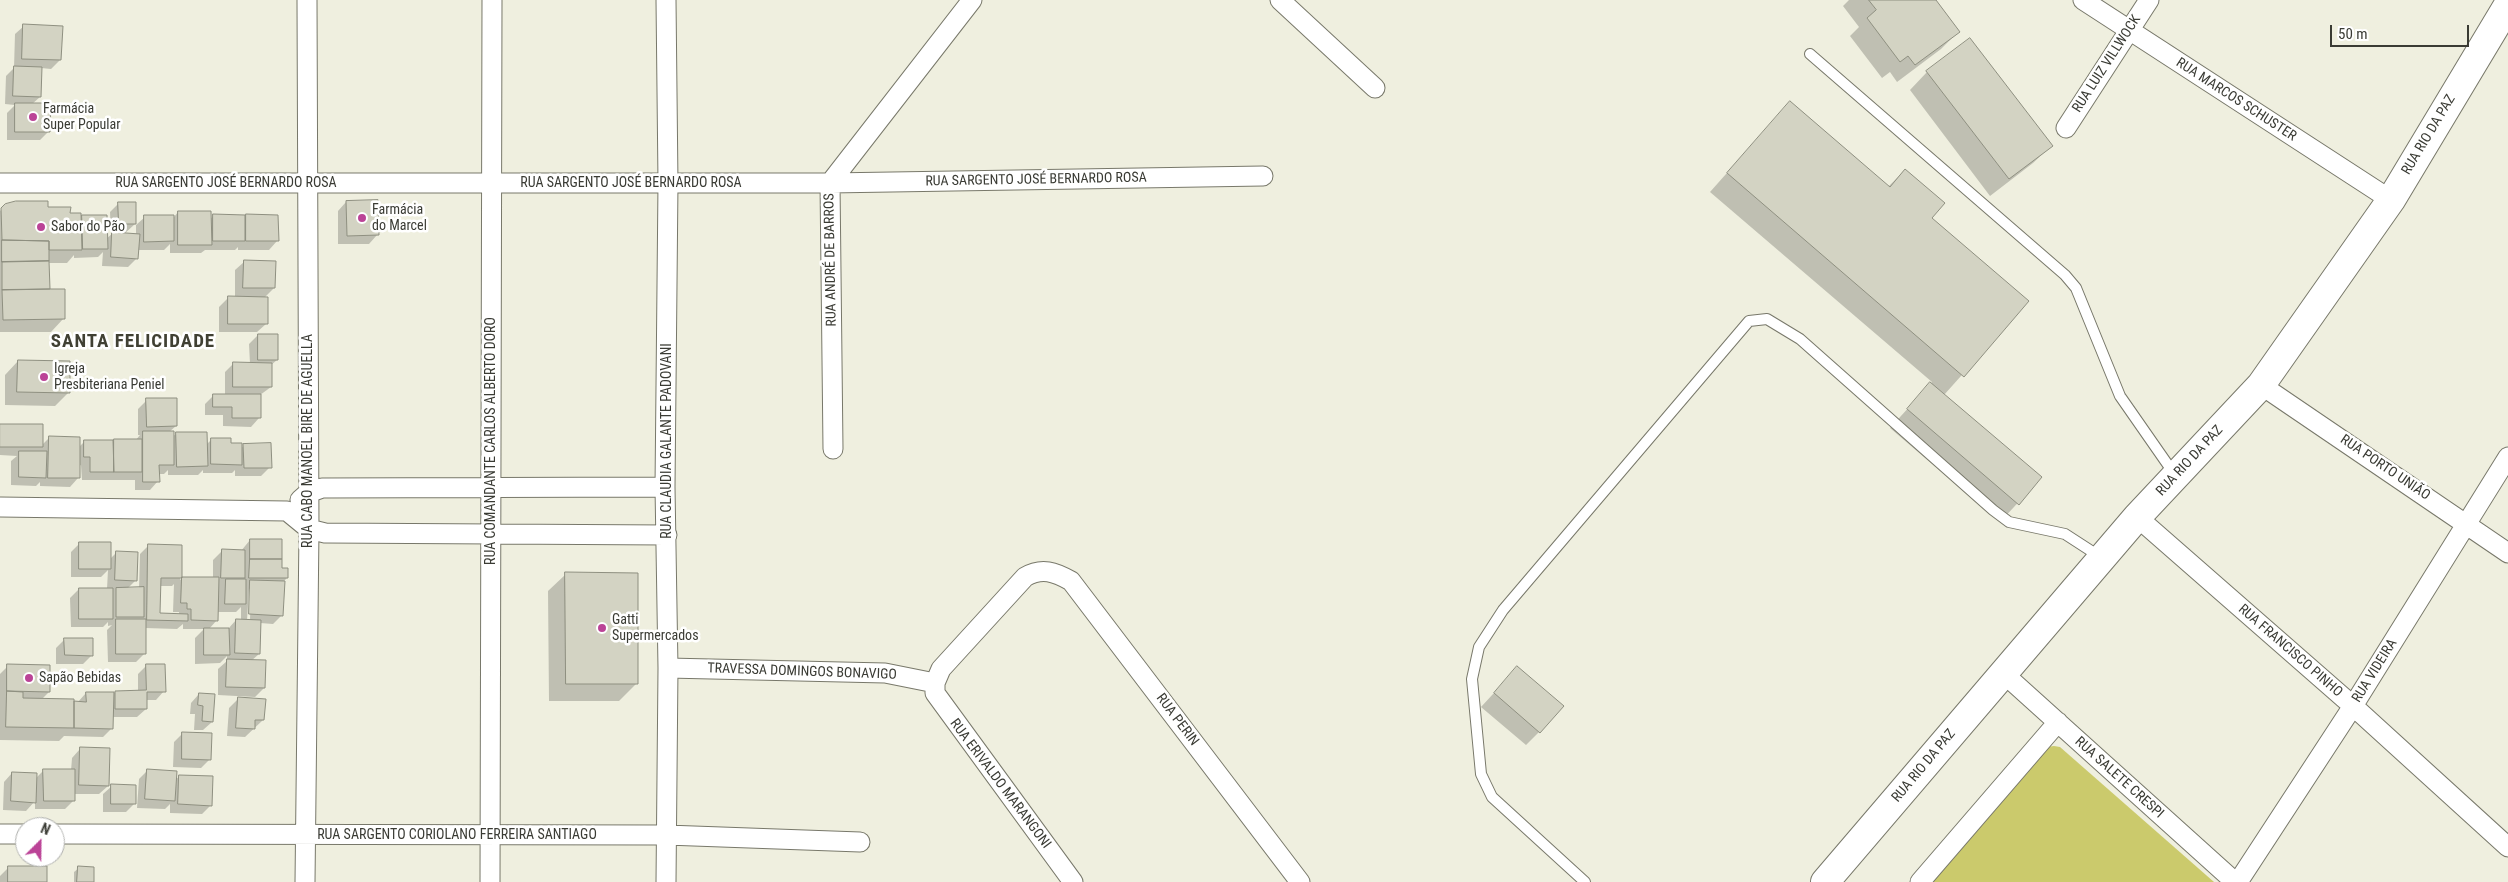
<!DOCTYPE html>
<html>
<head>
<meta charset="utf-8">
<style>
	body { margin:0 }
	#map { position:relative; width:2508px; height:882px; overflow:hidden; background:#efefdf; font-family:"Roboto Condensed",sans-serif }
	canvas { display:block }
	.north { position:absolute; left:15px; top:817px; width:50px; height:50px; box-sizing:border-box; background:#fff; border:1px solid #b0b1ae; border-radius:50%; rotate:23deg; font-size:14px; font-weight:700; line-height:20px; text-align:center; color:#3a3b34 }
	.north::after { content:''; display:block; margin:auto; width:18px; height:22px; background:#bb4397; clip-path:polygon(50% 0,100% 100%,50% 72%,0 100%) }
	.scale { position:absolute; left:2330px; top:25px; width:139px; height:22px; box-sizing:border-box; border:2px solid #3a3b34; border-top:0; padding-left:6px; font-size:15px; line-height:18px; white-space:nowrap; color:#3a3b34; -webkit-text-stroke:4px #fff; paint-order:stroke }
</style>
</head>
<body>
<div id="map">
<canvas width="2508" height="882"></canvas>
<div class="north">N</div>
<div class="scale">50 m</div>
</div>
<script>
const c = document.querySelector('canvas').getContext('2d');
c.lineJoin = 'round';
function paint(path, color) { c.fillStyle = color; c.fill(path, 'evenodd'); }
function stroke(path, color, width, dash) { c.strokeStyle = color; c.lineWidth = width; c.lineCap = dash ? 'butt' : 'round'; c.setLineDash(dash || []); c.stroke(path); }
function label(font, color, halo, rows, align = 'center') {
  c.font = font + ' "Roboto Condensed",sans-serif'; c.lineWidth = 5; c.setLineDash([]); c.textBaseline = 'middle'; c.strokeStyle = halo; c.fillStyle = color; for (const [text, x, y, turn = 0] of rows) {
    c.save(); c.translate(x, y); c.rotate((+turn || 0) * Math.PI / 180); c.textAlign = isNaN(turn) ? turn : align; if (halo) c.strokeText(text, 0, 0); c.fillText(text, 0, 0); c.restore();
  }
}
const green = new Path2D(`
	M2054,746L2060,747L2214,882H1932L2047,747Z`);
const shadow = new Path2D(`
	M1849,0H1935L1958,32L1941,49L1897,82L1890,72L1882,78L1850,36L1859,27L1843,6Z
	M24,26L60,60L51,69L41,68L40,97L32,104L49,131L40,140H7V113L15,105L5,104L6,76L14,68L15,34Z
	M1927,72L2051,146L2033,163L1990,196L1910,90Z
	M1790,102L1888,187L1905,170L1931,218L2028,301L1944,395L2041,478L2000,522L1890,428L1932,382L1710,192Z
	M346,202L377,235L369,244H338V211Z
	M119,203L135,224L124,234L136,235V225L145,217H174L178,212L210,219L214,216L244,219L247,216L277,241L269,250H238V247L235,250H205L201,253H170V244L164,250H137V258L128,267L102,266L103,252L98,257L74,258V255L67,263H48L49,290L64,318L51,332H0V211L6,205L46,208L80,219L83,217L106,239L113,233H111L110,212Z
	M244,262L274,288L264,298L266,324L257,332H219V307L228,298H235V270Z
	M258,335L277,360L271,365V387L260,395L259,418L251,427L223,426V415H205V404L214,395H225V372L234,363L250,364L249,344Z
	M18,361L69,392L55,406L5,405V375Z
	M147,400L176,426L169,432L172,437L176,434L206,445L212,439L241,449L244,445L270,467L261,476H235V470L232,473H203V470L198,475H168V470L164,474H158V481L150,490H135V480H82L81,465L79,466L78,478L70,487L40,486V482L36,486L11,485V461L17,456L0,455V426L42,445L50,437L79,447L85,441L112,443L115,441H135L140,435H138V409Z
	M250,540L281,569L287,578L282,583V615L273,624L260,623L259,654L251,661L264,688L255,697L218,695V669L227,661V656L220,663L195,664V638L204,629H183V624L177,629L145,628V653L136,662H108L107,630L112,625L108,626V622L103,627H71L70,598L79,589H107L108,570L101,577H71V552L80,543L110,559L117,552L135,581L127,589H139L140,554L149,545L181,546L180,580L182,578H213V560L222,551H241ZM174,584L173,612H179V615L159,614V586H172ZM249,589H251L250,620H247ZM241,607V620H236L228,629H209L217,620V612H236Z
	M566,574L637,683L619,701H549L548,591Z
	M65,639L92,655L83,664H56V648Z
	M147,665L164,691L156,700H146V709L137,717H112V728L103,737L64,736L59,741L0,740V674L8,666L49,692L41,700L77,703L86,693L138,692V674Z
	M1517,668L1539,732L1526,745L1481,707Z
	M199,694L212,722L203,730H194L195,714H190L191,703Z
	M238,699L263,720L245,737L227,736L229,708Z
	M183,733L210,759L201,768L173,767L174,742Z
	M80,749L108,786L99,794H74V800L65,809H35V801L26,811L3,810L4,782L12,773L35,779L44,770L71,771L72,758Z
	M147,771L175,780L180,776L211,805L202,814L170,813V804L165,809L137,808L139,779Z
	M112,786L134,804L126,812H103V794Z
	M9,867L45,882H0V876Z
	M79,868L92,882H74V872Z`);
const building = new Path2D(`
	M1869,0H1936L1960,32L1915,65L1908,56L1900,62L1867,18L1876,10Z
	M23,24L63,26L61,60L22,59Z
	M1970,38L2053,146L2009,179L1926,71Z
	M14,66L42,67L41,97L13,96Z
	M1790,101L1890,187L1905,169L1945,203L1932,218L2029,301L1964,377L1727,173Z
	M15,103H51L50,132H15Z
	M378,200L379,235L347,236L346,201Z
	M16,201H48V207H71L70,213H81L82,250H49V241L2,240L1,208L5,204Z
	M118,202H136V224H119Z
	M178,211H211L212,245H178Z
	M213,214L245,215V241H213Z
	M246,214L278,215L279,241H246Z
	M82,215H107L108,249H83Z
	M144,215H174V241L144,242Z
	M112,232L140,234L138,259L111,257Z
	M2,240L49,241V261L2,262Z
	M244,260L276,261L275,288H243Z
	M49,261L50,289L2,290V262Z
	M50,289H65V319L3,320L2,290Z
	M228,296L268,297V324H228Z
	M258,334H278V360H258Z
	M18,360L70,361V393L17,392Z
	M233,362L272,363V387H233Z
	M1930,382L2042,477L2019,505L1907,409Z
	M213,394H261V418H232V407H213Z
	M146,398H177V426L147,427Z
	M0,424H43V447H0Z
	M143,431H174V465H159L160,482H143Z
	M176,432H207L208,466L177,467Z
	M49,436L80,437V478H48Z
	M211,438H231V443H242V465L211,464Z
	M114,439H142V472H114Z
	M84,440H113L114,472H90V457H84Z
	M271,443L272,468H244L243,444Z
	M19,451H47L46,478L19,477Z
	M250,539H282V559H250Z
	M79,542H111V569H79Z
	M148,544L182,545V578H161L160,613L188,614V621L147,620Z
	M222,549L245,550V578H221Z
	M116,551L138,552L137,581L115,580Z
	M250,559H282V568H288V578H249Z
	M565,572L638,573V684H566Z
	M182,577H219L218,621L191,620V609H187V603H181Z
	M226,579H246V604H225Z
	M250,580L285,581L283,616L249,614Z
	M144,587V617H116V588Z
	M79,588H113V619H79Z
	M116,619H146V654H116Z
	M236,619L261,620L260,654L235,653Z
	M204,628H229L230,655H204Z
	M64,638H93V656L65,655Z
	M227,659L266,660L265,688L226,687Z
	M7,664L50,665V692L7,691Z
	M146,664H165L166,692H147V709H115V691L146,690Z
	M1517,666L1564,706L1540,733L1494,693Z
	M7,691L23,692V698L74,699V728L6,727Z
	M86,692H114L113,729L74,728V701L86,702Z
	M199,693L215,694L213,722L202,721L203,706L198,705Z
	M238,697L266,699L264,720H255V729L236,728Z
	M182,732L212,733L211,760L182,759Z
	M80,747L110,748L109,786L79,785Z
	M43,769H75V801H44Z
	M147,769L177,771L175,801L145,799Z
	M12,772L37,773L36,803L11,801Z
	M179,775L213,776L212,806L178,804Z
	M111,784L136,785V804H111Z
	M8,866H47V882H8Z
	M78,866L94,867V882H77Z`);
const service = new Path2D(`
	M1810,54L2065,275L2076,288L2120,396L2175,475
	M1585,882L1492,797L1481,774L1472,679L1479,647L1503,610L1749,321L1767,319L1800,339L1993,510L2009,522L2065,534L2102,558`);
const minor = new Path2D(`
	M1280,0L1375,88
	M2083,0L2391,200
	M2066,128L2149,0
	M0,183H830L1263,176
	M2261,385L2508,553
	M833,449L830,183L972,0
	M300,500L308,493L322,488L665,487
	M0,507L287,511L309,529L325,533L667,535
	M2137,517L2353,706L2508,847
	M668,668L885,673L935,683
	M2003,673L2235,882
	M0,834H25
	M55,834L666,835L860,842
	M305,882L309,529L307,0
	M490,882L492,0
	M666,882L668,668L665,487L668,183L666,0
	M1073,882L935,693V683L941,669L1025,577C1042,567 1055,572 1071,581L1300,882
	M1920,882L2058,722
	M2238,882L2353,706L2508,457`);
const secondary = new Path2D(`
	M1825,882L2137,517L2261,385L2391,200L2508,5`);
const markers = [
	[33,117,5,"#bb4397"],
	[362,218,5,"#bb4397"],
	[41,227,5,"#bb4397"],
	[44,377,5,"#bb4397"],
	[602,628,5,"#bb4397"],
	[29,678,5,"#bb4397"]
];
const streetNames = [
	["RUA LUIZ VILLWOCK",2107,64,-57],
	["RUA MARCOS SCHUSTER",2236,100,33],
	["RUA RIO DA PAZ",2429,135,-59],
	["RUA SARGENTO JOSÉ BERNARDO ROSA",1036,180,-1],
	["RUA SARGENTO JOSÉ BERNARDO ROSA",226,183],
	["RUA SARGENTO JOSÉ BERNARDO ROSA",631,183],
	["RUA ANDRÉ DE BARROS",831,260,-91],
	["RUA CABO MANOEL BIRE DE AGUELLA",308,441,-90],
	["RUA COMANDANTE CARLOS ALBERTO DORO",491,441,-90],
	["RUA CLAUDIA GALANTE PADOVANI",667,441,-90],
	["RUA RIO DA PAZ",2190,461,-47],
	["RUA PORTO UNIÃO",2385,468,34],
	["RUA FRANCISCO PINHO",2290,651,41],
	["RUA VIDEIRA",2375,671,-58],
	["TRAVESSA DOMINGOS BONAVIGO",802,672,2],
	["RUA PERIN",1177,720,53],
	["RUA RIO DA PAZ",1924,766,-50],
	["RUA SALETE CRESPI",2119,778,42],
	["RUA ERIVALDO MARANGONI",1000,784,53],
	["RUA SARGENTO CORIOLANO FERREIRA SANTIAGO",457,835]
];
const poiNames = [
	["Farmácia",43,109],
	["Super Popular",43,125],
	["Farmácia",372,210],
	["do Marcel",372,226],
	["Sabor do Pão",51,227],
	["Igreja",54,369],
	["Presbiteriana Peniel",54,385],
	["Gatti",612,620],
	["Supermercados",612,636],
	["Sapão Bebidas",39,678]
];
const districtNames = [
	["SANTA FELICIDADE",133,342]
];
paint(green, '#cbca6c');
paint(shadow, '#0003');
paint(building, '#d3d3c3');
stroke(building, '#8e8f80', 1);
stroke(service, '#78786a', 12);
stroke(minor, '#78786a', 21);
stroke(secondary, '#78786a', 30);
stroke(service, '#fff', 10);
stroke(minor, '#fff', 19);
stroke(secondary, '#fff', 28);
for (const [x, y, r, color] of markers) { const dot = new Path2D(); dot.arc(x, y, r, 0, 2 * Math.PI); c.fillStyle = color; c.fill(dot); stroke(dot, '#fff', 2); }
label('14px', '#3a3b34', '#fff', streetNames);
label('14px', '#3a3b34', '#fff', poiNames, 'left');
c.letterSpacing = '1px';
label('bold 19px', '#404033', '#fff', districtNames);
c.letterSpacing = '0px';
</script>
</body>
</html>
